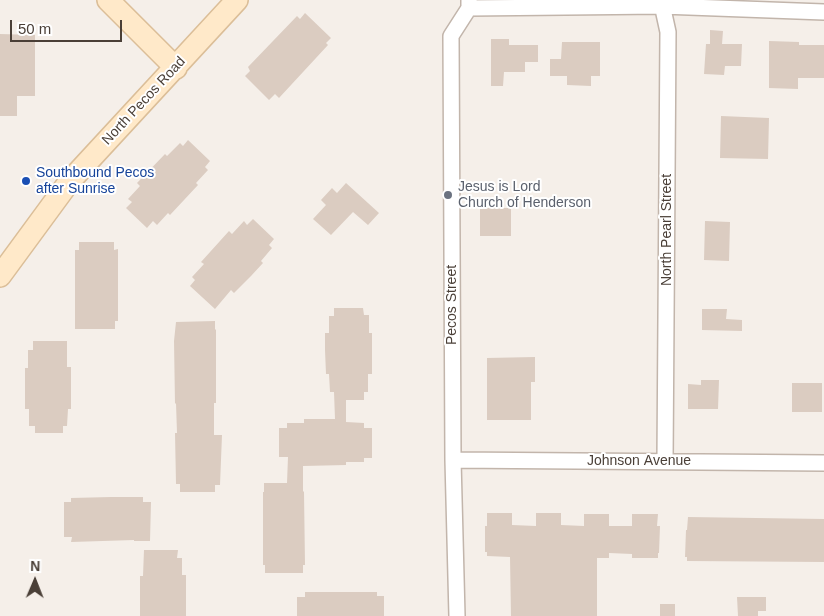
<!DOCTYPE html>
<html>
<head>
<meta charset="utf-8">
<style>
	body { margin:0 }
	#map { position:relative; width:824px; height:616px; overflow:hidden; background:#f5efe9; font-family:Arial,sans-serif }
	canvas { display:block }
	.north { position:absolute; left:10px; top:556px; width:50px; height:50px; -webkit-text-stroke:4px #fff; paint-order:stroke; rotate:1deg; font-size:14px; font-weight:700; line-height:20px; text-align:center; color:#4a3f37 }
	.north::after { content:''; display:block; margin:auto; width:18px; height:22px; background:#4a3f37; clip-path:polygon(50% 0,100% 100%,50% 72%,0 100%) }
	.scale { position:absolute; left:10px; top:20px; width:112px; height:22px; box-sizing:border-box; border:2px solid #4a3f37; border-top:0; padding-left:6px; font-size:15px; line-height:18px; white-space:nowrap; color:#4a3f37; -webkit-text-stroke:4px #fff; paint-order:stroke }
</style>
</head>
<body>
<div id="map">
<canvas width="824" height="616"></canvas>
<div class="north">N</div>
<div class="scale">50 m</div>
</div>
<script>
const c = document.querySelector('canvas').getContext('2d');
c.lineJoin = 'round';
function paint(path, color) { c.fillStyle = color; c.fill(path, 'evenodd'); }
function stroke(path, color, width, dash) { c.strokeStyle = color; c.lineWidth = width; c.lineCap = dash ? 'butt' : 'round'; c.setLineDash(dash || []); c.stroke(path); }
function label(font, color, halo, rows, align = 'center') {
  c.font = font + ' Arial,sans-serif'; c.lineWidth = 4; c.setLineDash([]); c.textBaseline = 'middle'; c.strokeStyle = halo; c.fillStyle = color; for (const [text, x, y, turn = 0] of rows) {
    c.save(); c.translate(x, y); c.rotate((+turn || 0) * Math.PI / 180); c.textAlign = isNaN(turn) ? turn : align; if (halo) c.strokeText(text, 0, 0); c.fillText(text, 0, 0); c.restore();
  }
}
const building = new Path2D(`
	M305,13L331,38L326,43L328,45L279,98L275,94L269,100L245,76L250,71L248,67L297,16L300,19Z
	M710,30L723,31L722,44H742L741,66H725L724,75L704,74L706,44H710Z
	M0,34L35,35V96H17V116H0Z
	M491,39H509V45H538V62H525V72H504L503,86H491Z
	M769,41L799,42V45H824V78H798V89L769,88Z
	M562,42H600V76H591V86L567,85V76H550V59H561Z
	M721,116L769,118L768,159L720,158Z
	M188,140L210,161L205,167L208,170L196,183L198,185L170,215L168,213L157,225L153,221L147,228L126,208L132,202L128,199L140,186L137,183L165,154L167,156L180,143L183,146Z
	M346,183L379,213L368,225L353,212L331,235L313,219L326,205L321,200L332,188L337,193Z
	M480,208H511V236H480Z
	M253,219L274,239L269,245L272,248L261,261L263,263L251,276L234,293L231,290L215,309L190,286L195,280L192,277L204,264L201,262L229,231L232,234L244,221L247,225Z
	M705,221L730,222L729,261L704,260Z
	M79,242H114V250L118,249V321H115V329H75V250H79Z
	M334,308H363L364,315H369V333H372V374H368V392H364V400H346V422L364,423V428H372V458H364V462H346V465L303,466V491L304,492L305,565H303V573H265V565H263V492H264V483H287L288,457H279V428H287V423H304V419H335L334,392H330L329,374H326L325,350V333H329V316H334Z
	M702,309H727L726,319L742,320V331L702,330Z
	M215,321V330L216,329V403H214V435H222L220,485H215V492H180V484H176L175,433H177L176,403L175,404L174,341L176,322Z
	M33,341H67V367H71V409H68L67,426H63V433H35V426H29V409H25V368H28V350H33Z
	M535,357V382H531V420H487V358Z
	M701,380H719L718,409H688V384L701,385Z
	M792,383H822V412H792Z
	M111,497H143V502H151L150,541H134V540L71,542L72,537H64V502H71V498Z
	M487,513H512V525L536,526V513H561V525L584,526V514H609V526H632V514H658L657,526H660L659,553H658V558H632V554L609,553V558H597V616H511L510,557L487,556V552H485V526H487Z
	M688,517L824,519V562L687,561V557H685L686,530H687Z
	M144,550H178L177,558H182V575H186V616H140V576H143Z
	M305,592H377V596H384V616H297V597H305Z
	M737,597H766V611H758V616H738Z
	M660,604H675V616H660Z`);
const street = new Path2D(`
	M661,0L668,32L665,461
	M469,8L662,6L824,12
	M453,460L824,463
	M457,616L453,460L451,36L469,8V0`);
const secondary = new Path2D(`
	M108,0L176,68
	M0,276L69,182L237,0`);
const markers = [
	[26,181,5,"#1a4fb4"],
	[448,195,5,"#6b7280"]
];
const streetNames = [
	["North Pecos Road",144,101,-47],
	["North Pearl Street",667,230,-90],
	["Pecos Street",452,305,-90],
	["Johnson Avenue",639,461]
];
const transitNames = [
	["Southbound Pecos",36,173],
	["after Sunrise",36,189]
];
const worshipNames = [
	["Jesus is Lord",458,187],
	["Church of Henderson",458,203]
];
paint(building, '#dbccc1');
stroke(street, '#c2b5ab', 18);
stroke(secondary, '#dbbe98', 24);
stroke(street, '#fff', 15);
stroke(secondary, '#ffe9c9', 21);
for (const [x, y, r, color] of markers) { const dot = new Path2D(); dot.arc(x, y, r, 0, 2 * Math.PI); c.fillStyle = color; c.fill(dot); stroke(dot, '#fff', 2); }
label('14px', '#4a3f37', '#fff', streetNames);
label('14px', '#164399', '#fff', transitNames, 'left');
label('14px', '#5b616d', '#fff', worshipNames, 'left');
</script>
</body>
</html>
